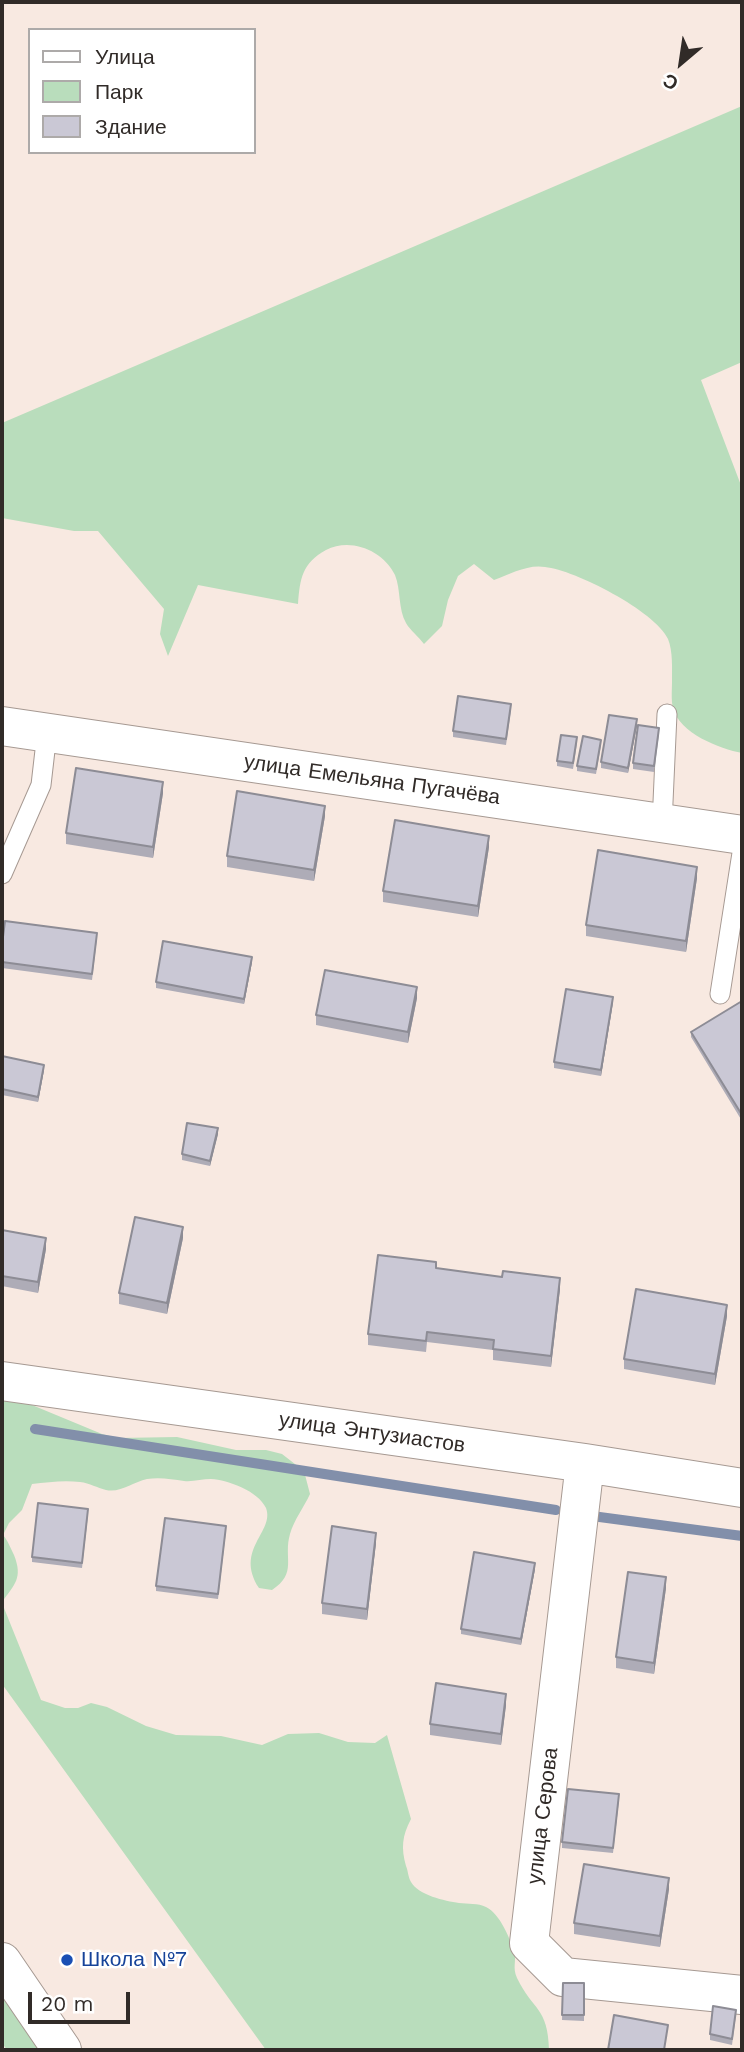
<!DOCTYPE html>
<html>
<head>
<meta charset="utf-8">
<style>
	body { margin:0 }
	#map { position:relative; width:744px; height:2052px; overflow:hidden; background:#f8e9e1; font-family:"Work Sans",sans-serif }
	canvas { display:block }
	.frame { position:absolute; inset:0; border:4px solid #312b28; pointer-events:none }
	.legend { position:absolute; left:28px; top:28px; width:228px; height:126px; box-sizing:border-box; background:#fff; border:2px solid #adaaa9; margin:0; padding:9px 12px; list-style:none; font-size:21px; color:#312b28 }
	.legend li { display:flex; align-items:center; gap:14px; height:35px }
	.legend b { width:35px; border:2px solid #adaaa9 }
	.north { position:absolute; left:646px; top:28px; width:70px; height:70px; -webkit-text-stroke:5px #fff; paint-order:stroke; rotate:209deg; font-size:19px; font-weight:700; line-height:28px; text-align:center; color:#312b28 }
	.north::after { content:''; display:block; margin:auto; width:24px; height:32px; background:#312b28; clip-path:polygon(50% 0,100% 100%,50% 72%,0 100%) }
	.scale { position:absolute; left:28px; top:1992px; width:102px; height:32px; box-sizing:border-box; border:4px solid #312b28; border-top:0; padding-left:9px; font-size:21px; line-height:24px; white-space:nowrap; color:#312b28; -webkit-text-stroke:5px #fff; paint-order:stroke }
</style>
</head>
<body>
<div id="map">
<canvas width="744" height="2052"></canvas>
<div class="frame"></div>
<ul class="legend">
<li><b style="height:9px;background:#fff"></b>Улица</li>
<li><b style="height:19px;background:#b9ddbc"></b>Парк</li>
<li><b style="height:19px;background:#cac8d5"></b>Здание</li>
</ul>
<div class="north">С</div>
<div class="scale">20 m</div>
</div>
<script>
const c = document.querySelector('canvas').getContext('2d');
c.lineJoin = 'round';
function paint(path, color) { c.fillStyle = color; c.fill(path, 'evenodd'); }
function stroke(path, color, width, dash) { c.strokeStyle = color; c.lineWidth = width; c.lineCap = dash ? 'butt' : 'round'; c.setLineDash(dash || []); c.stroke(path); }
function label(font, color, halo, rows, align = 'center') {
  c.font = font + ' "Work Sans",sans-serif'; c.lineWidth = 5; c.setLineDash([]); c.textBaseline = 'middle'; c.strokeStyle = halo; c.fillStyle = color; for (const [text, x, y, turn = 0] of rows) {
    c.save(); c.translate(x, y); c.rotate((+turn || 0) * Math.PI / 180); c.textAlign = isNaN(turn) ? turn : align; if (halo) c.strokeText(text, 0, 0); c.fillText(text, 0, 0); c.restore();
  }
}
const green = new Path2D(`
	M742,106V362L701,380L742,488V753C720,749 679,733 673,708C671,700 672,690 672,682C672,669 673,651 668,639C655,611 575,570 545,567C528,564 510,574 494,580L474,564L458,576L448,600L442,626L424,644C419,637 410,630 406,623C398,609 401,590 395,575C383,550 350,537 326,550C302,563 300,579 298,604L198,585L168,656L160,634L164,609L98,531H74L2,518V423Z
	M6,1399L32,1405L102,1434L118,1438L177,1437L236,1450H266L282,1454L304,1471L310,1494C304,1507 294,1520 290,1534C283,1558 298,1573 272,1590L259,1588C234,1549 275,1532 266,1508C258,1491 228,1480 211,1479C202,1479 193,1482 184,1481C172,1479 159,1477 147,1479C133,1482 121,1493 106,1490C97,1488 90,1483 80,1482C65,1480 48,1482 32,1484L22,1510L9,1523L3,1535C8,1541 10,1547 14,1555C23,1578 15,1584 2,1602V1400Z
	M2,1603L41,1700L65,1708H78L91,1703L107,1707L146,1726L176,1735L221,1736L262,1745L288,1734L319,1733L348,1742L375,1743L387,1735L411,1819C402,1836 401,1848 406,1866C408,1870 408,1877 411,1882C418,1895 445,1901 459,1903C468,1904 478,1903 486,1907C500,1914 510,1938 514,1952C517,1961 512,1967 517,1978C533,2011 548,2007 549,2050H266L2,1684Z
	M2,1996L39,2050H7L2,2043Z`);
const stream = new Path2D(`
	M35,1429L556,1510
	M592,1516L742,1536`);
const lane = new Path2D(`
	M662,824L667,714
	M2,874L41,785L47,733
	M720,994L742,853`);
const street = new Path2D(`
	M2,726L742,835
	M2,1381L585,1463L742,1488
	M585,1463L529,1943L563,1977L742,1995`);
const secondary = new Path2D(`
	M2,1962L62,2050`);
const wall = new Path2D(`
	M511,710L506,745L453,737V731Z
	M637,725L628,773L601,768V762Z
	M659,734L654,772L633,769V763Z
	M577,743L573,769L557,766V761Z
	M601,745L596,774L577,771V766Z
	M163,793L153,858L66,844V833Z
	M325,816L314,881L227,867V856Z
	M489,847L478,917L383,902V891Z
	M697,878L686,952L586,936V925Z
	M97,938L92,980L2,968V945Z
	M252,962L244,1004L156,988V982Z
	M417,998L408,1043L316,1025V1015Z
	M742,1001V1121L691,1037V1032Z
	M613,1002L601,1076L554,1068V1062Z
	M2,1056L44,1070L38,1102L2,1095Z
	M218,1134L210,1166L182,1160V1154Z
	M2,1230L46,1249L38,1293L2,1286Z
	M183,1238L167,1314L119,1304V1293Z
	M436,1269L560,1289L551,1367L493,1360V1350L427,1342L426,1352L368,1345V1334Z
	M727,1316L715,1385L624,1369V1359Z
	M88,1515L82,1568L32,1562V1557Z
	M226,1531L218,1599L156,1591V1586Z
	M376,1543L367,1620L322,1614V1603Z
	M535,1569L521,1645L461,1634V1629Z
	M666,1588L654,1674L616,1668V1657Z
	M506,1705L501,1745L430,1735V1724Z
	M619,1800L613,1853L562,1848V1842Z
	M669,1889L660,1947L574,1934V1923Z
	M563,1983H584V2021L562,2020Z
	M736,2015L732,2045L710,2040V2034Z`);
const shadedWall = new Path2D(`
	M637,719V725L628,773V768Z
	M163,782V793L153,858V847Z
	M325,806V816L314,881V870Z
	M489,836V847L478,917V906Z
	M697,867V878L686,952V941Z
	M252,957V962L244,1004V999Z
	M417,987V998L408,1043V1032Z
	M613,997V1002L601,1076V1070Z
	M44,1065V1070L38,1102V1097Z
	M218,1128V1134L210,1166V1161Z
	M183,1227V1238L167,1314V1303Z
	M46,1238V1249L38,1293V1282Z
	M560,1278V1289L551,1367V1356Z
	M727,1305V1316L715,1385V1374Z
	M376,1533V1543L367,1620V1609Z
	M535,1563V1569L521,1645V1639Z
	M666,1577V1588L654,1674V1663Z
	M506,1694V1705L501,1745V1734Z
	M669,1878V1889L660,1947V1936Z`);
const building = new Path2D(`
	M458,696L511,704L506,739L453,731Z
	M609,715L637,719L628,768L601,762Z
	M638,725L659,728L654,766L633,763Z
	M561,735L577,737L573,763L557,761Z
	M583,736L601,740L596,769L577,766Z
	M76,768L163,782L153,847L66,833Z
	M237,791L325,806L314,870L227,856Z
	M395,820L489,836L478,906L383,891Z
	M598,850L697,867L686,941L586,925Z
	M5,921L97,933L92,974L2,962V945Z
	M163,941L252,957L244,999L156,982Z
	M325,970L417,987L408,1032L316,1015Z
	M566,989L613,997L601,1070L554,1062Z
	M742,1001V1115L691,1032Z
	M2,1056L44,1065L38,1097L2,1089Z
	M187,1123L218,1128L210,1161L182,1154Z
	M135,1217L183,1227L167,1303L119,1293Z
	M2,1230L46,1238L38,1282L2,1276Z
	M378,1255L436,1262V1268L502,1277L503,1271L560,1278L551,1356L493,1349L494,1340L427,1332L426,1341L368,1334Z
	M636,1289L727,1305L715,1374L624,1359Z
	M38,1503L88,1509L82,1563L32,1557Z
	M165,1518L226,1526L218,1594L156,1586Z
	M332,1526L376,1533L367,1609L322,1603Z
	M474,1552L535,1563L521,1639L461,1629Z
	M628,1572L666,1577L654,1663L616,1657Z
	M436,1683L506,1694L501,1734L430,1724Z
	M568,1789L619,1794L613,1848L562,1842Z
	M584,1864L669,1878L660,1936L574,1923Z
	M563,1983H584V2015H562Z
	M713,2006L736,2010L732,2039L710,2034Z
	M614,2015L668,2025L664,2050H608Z`);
const markers = [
	[67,1960,7,"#1a4fb4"]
];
const streetNames = [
	["улица Емельяна Пугачёва",372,780,8],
	["улица Энтузиастов",372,1433,8],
	["улица Серова",543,1816,-83]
];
const transitNames = [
	["Школа №7",81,1960]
];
paint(green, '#b9ddbc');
stroke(stream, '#828faa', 10);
stroke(lane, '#a69992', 21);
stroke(street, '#a69992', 40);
stroke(secondary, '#a69992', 40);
stroke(lane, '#fff', 19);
stroke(street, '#fff', 38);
stroke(secondary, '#fff', 38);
paint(wall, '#aeacb7');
paint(shadedWall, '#8d8c95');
paint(building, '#cac8d5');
stroke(building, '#8d8c95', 2);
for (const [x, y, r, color] of markers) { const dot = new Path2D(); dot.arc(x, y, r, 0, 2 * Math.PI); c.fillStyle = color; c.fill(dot); stroke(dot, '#fff', 2.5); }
label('21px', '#312b28', '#fff', streetNames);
label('21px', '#164399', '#fff', transitNames, 'left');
</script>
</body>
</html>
